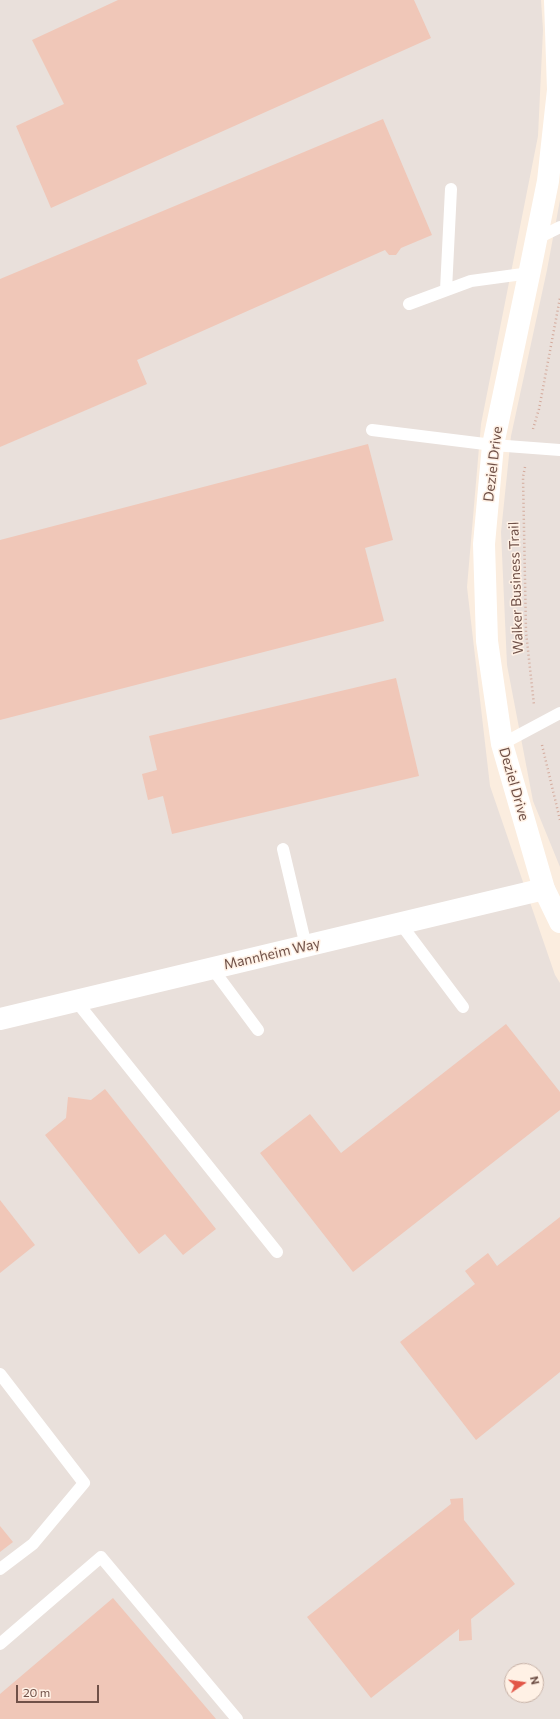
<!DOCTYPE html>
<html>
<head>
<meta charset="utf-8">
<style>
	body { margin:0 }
	#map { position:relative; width:560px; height:1719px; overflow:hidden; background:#fbeddf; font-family:Commissioner,sans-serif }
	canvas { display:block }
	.north { position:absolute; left:504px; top:1663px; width:40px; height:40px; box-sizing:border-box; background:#fff1e5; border:1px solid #c6b1a6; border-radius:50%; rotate:77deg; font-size:11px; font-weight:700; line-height:16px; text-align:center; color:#705148 }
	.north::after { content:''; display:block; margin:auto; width:14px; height:18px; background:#e25647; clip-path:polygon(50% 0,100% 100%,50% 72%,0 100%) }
	.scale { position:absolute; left:16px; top:1685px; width:83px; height:18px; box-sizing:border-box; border:2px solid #705148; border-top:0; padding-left:5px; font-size:12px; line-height:14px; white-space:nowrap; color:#705148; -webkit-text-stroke:3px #fff1e5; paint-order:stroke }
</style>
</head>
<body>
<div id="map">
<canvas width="560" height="1719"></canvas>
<div class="north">N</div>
<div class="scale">20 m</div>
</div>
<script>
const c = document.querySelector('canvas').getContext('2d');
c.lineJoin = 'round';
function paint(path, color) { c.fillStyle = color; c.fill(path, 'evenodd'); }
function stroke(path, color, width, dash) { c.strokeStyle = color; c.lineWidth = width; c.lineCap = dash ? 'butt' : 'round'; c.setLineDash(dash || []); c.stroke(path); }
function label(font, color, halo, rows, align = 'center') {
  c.font = font + ' Commissioner,sans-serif'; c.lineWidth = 3; c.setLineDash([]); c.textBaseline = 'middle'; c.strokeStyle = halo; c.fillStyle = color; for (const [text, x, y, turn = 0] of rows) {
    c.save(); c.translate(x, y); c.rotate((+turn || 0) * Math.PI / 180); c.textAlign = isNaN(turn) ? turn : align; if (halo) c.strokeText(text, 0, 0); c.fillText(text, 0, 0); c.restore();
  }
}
const industrial = new Path2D(`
	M0,0H541L543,30L538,136L481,424L467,587L490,786L555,975L560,983V1719H0ZM512,1671H536V1695H512Z
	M560,200V867L533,801L507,665L501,532L511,436L547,270Z`);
const building = new Path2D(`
	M118,0H414L431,38L51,208L16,126L64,104L32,40Z
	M383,119L432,235L401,248L396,255H389L385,250L137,360L147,384L0,447V279Z
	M368,444L393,540L365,548L384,621L0,720V540Z
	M396,678L419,776L172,834L163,796L148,800L142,774L157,770L149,736Z
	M506,1024L560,1092V1110L353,1272L260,1153L310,1114L341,1153Z
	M105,1089L216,1229L183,1255L165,1234L139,1254L45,1135L66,1118L68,1097L91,1100Z
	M0,1200L35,1245L0,1273Z
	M560,1217V1372L476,1440L400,1342L475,1284L465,1271L488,1253L497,1266Z
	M463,1498L464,1520L515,1584L471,1619L472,1640L459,1641V1629L371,1698L307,1617L451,1504L450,1499Z
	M0,1526L13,1542L0,1552Z
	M113,1598L216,1719H0V1694Z`);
const path = new Path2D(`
	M533,429L539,409L560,298
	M525,467L523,477L526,632L534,705
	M542,745L560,820`);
const service = new Path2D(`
	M536,239L560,227
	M446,290L451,189
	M409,304L471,281L530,273
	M372,430L493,445L560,450
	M502,744L560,713
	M283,849L306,946
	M400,923L463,1007
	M212,968L258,1030
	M76,1001L277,1252
	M0,1374L84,1483L33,1544L0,1569
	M0,1644L101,1557L237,1719`);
const minor = new Path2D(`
	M0,1019L544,889`);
const tertiary = new Path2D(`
	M555,0L558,90L548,181L530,270L493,445L484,544L487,641L502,744L544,889L560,922`);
const streetNames = [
	["Deziel Drive",493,464,-83],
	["Walker Business Trail",516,588,-92],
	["Deziel Drive",514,784,74],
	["Mannheim Way",272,954,-13]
];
paint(industrial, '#e9e0db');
paint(building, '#f0c7b8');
stroke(path, '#d4aa9c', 2.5, [1, 3]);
stroke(service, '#fff', 12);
stroke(minor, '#fff', 22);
stroke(tertiary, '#fff', 22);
label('14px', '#705148', '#fff1e5', streetNames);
</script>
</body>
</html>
